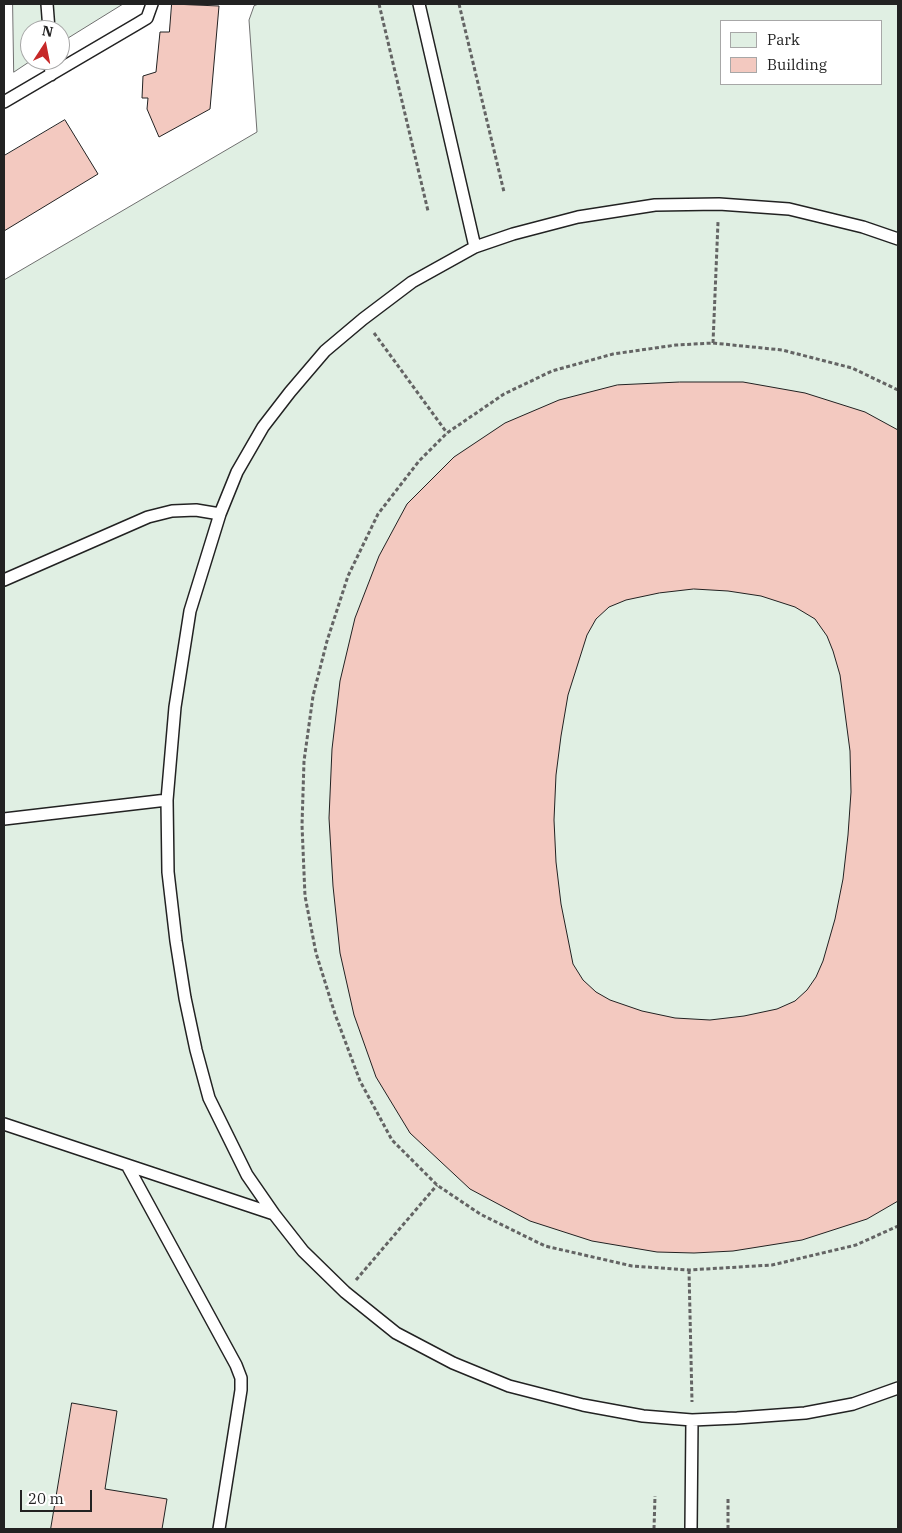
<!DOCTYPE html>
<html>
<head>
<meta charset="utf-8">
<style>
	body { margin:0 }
	#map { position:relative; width:902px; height:1533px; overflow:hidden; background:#fff; font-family:"IBM Plex Serif",serif }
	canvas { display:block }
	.frame { position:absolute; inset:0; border:5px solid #222; pointer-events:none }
	.legend { position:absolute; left:720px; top:20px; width:162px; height:65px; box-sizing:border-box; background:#fff; border:1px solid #a7a7a7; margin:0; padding:6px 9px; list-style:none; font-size:15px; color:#222 }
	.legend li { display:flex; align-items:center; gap:10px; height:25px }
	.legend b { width:25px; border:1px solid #a7a7a7 }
	.north { position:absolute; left:20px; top:20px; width:50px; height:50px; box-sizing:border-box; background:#fff; border:1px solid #a7a7a7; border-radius:50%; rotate:11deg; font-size:14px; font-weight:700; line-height:20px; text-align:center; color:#222 }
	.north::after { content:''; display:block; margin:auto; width:18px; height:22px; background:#c62828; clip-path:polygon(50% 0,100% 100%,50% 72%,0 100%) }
	.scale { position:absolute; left:20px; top:1490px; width:72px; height:22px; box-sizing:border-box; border:2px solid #222; border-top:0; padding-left:6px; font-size:15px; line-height:18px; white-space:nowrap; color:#222; -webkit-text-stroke:4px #fff; paint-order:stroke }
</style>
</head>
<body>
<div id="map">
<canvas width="902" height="1533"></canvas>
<div class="frame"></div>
<ul class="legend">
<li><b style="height:14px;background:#e0efe3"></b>Park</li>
<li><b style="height:14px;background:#f3c9c0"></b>Building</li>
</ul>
<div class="north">N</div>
<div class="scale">20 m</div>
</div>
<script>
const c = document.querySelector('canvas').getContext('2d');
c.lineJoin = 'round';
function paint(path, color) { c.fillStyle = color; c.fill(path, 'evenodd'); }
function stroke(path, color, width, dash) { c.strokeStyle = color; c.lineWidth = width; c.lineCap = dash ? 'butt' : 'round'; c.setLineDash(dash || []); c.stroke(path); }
const green = new Path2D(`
	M13,4H123L60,43V30H30V60H32L14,72Z
	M259,4H898V1529H4V280L257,132L249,20L254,6ZM721,21H881V84H721Z`);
const building = new Path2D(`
	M172,4L219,6L210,109L159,137L147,109L148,98H142L143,76L156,72L160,32H169Z
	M65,120L98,174L4,231V156Z
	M680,382H743L805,393L865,412L898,430V1201L867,1219L802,1240L733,1251L694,1253L657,1252L592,1241L530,1221L470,1189L410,1133L376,1077L354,1015L340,953L333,886L329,818L332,749L340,681L355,618L379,556L407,504L454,457L505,423L559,400L617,385ZM694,589L728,591L761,596L795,607L815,619L827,636L833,651L840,675L850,751L851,792L848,835L843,879L835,919L823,961L816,977L807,990L795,1001L777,1009L744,1016L710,1020L675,1018L642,1011L610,1000L596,992L583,980L573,964L561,904L556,862L554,820L556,775L561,736L568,695L587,635L596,619L609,607L626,600L659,593Z
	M72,1403L117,1411L105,1489L167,1499L162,1529H51Z`);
const path = new Path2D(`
	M379,4L428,211
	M459,4L504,192
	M374,333L447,433
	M713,343L718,222
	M898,390L852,368L782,350L713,343L676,345L613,354L552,371L504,394L447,433L419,461L378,514L348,576L327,641L313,696L304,761L302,825L305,896L316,953L335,1014L360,1081L392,1140L437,1185L480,1214L545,1246L632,1266L689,1270L772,1265L856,1245L898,1226
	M689,1270L692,1402
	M356,1280L437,1185
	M654,1529L655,1496
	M728,1529V1497`);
const service = new Path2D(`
	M47,4L49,30
	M419,4L475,247
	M50,60L51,75
	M4,102L137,24L147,18L152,4
	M898,239L863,227L789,209L719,204L655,205L578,217L513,234L475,247L412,282L363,319L325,351L290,392L263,427L237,472L220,514L190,611L175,707L167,800L168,872L176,941L185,998L196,1050L209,1098L247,1175L274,1214L303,1251L345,1292L396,1333L453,1363L509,1386L583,1405L643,1416L692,1420L737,1418L805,1413L853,1404L898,1388
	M4,580L148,517L172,511L196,510L220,514
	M4,819L167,800
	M4,1124L274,1214
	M127,1165L236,1365L241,1378V1390L219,1529
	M691,1529L692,1420`);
paint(green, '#e0efe3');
stroke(green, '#6f6f6f', 1);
paint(building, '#f3c9c0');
stroke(building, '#222', 1);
stroke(service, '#222', 14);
stroke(path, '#646464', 3, [4, 2.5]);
stroke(service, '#fff', 11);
</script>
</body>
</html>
